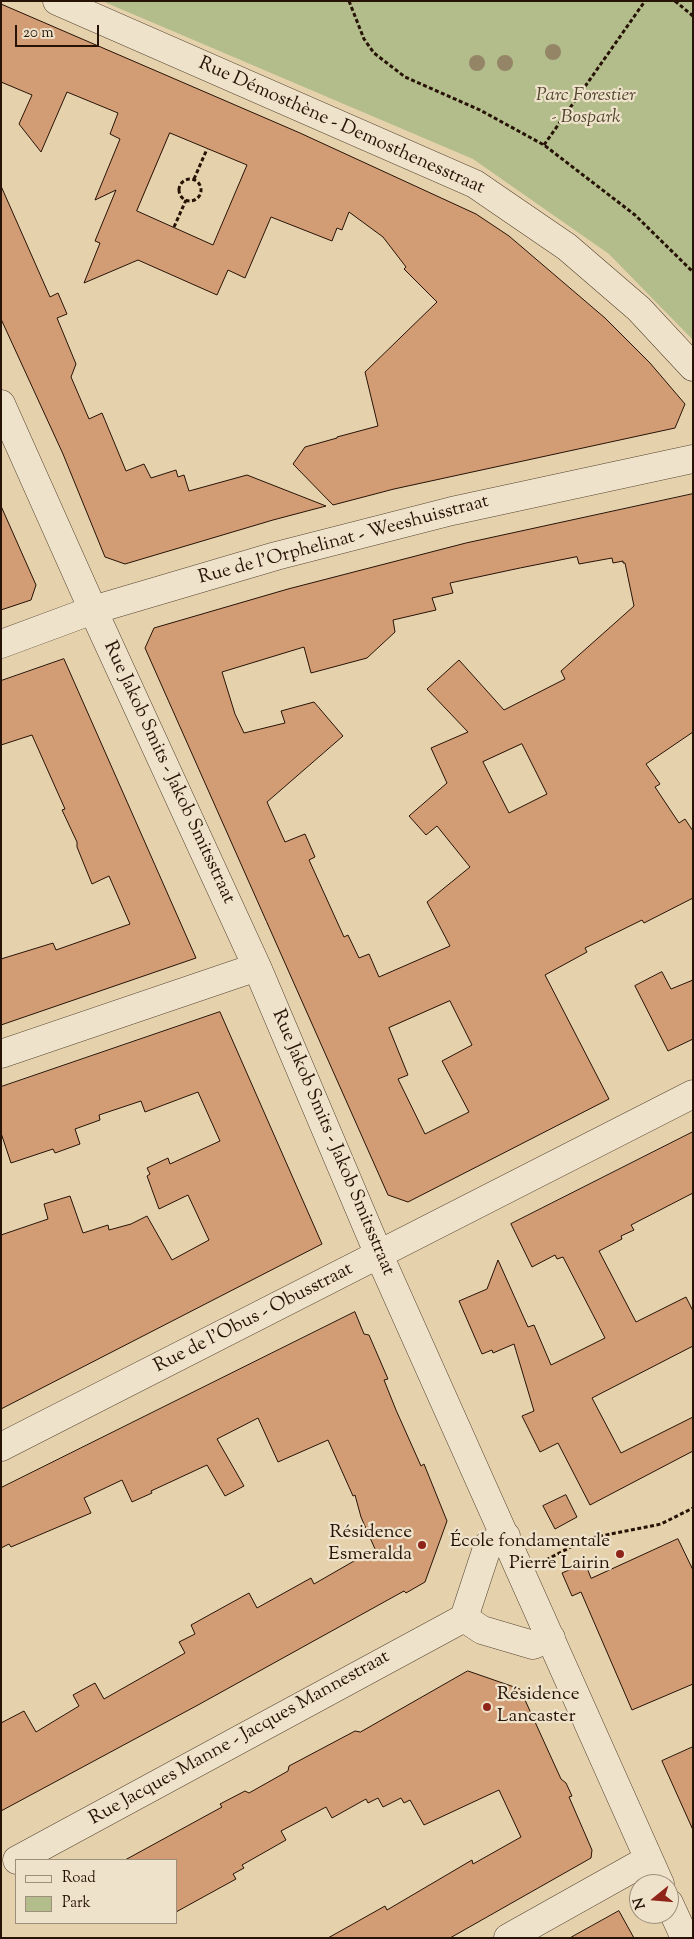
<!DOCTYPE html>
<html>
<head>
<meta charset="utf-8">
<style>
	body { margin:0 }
	#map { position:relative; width:694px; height:1939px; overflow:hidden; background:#e5d2ad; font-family:"Sorts Mill Goudy",serif }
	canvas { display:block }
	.frame { position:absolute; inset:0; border:2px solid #271306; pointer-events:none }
	.legend { position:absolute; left:15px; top:1859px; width:162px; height:65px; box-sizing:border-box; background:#eee2ca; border:1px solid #9e8f7c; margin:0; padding:6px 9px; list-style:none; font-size:15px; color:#271306 }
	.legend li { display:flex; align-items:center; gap:10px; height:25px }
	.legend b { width:25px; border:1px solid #9e8f7c }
	.north { position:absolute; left:629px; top:1874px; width:50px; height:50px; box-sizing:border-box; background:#eee2ca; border:1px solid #9e8f7c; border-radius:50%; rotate:253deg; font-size:14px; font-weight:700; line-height:20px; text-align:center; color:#271306 }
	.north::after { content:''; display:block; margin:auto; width:18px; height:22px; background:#8f2418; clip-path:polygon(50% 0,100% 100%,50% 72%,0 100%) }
	.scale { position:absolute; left:15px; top:25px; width:84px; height:22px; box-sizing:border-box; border:2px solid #271306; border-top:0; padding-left:6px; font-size:15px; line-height:18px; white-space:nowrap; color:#271306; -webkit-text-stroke:4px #eee2ca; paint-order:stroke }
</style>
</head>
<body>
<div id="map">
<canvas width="694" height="1939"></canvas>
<div class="frame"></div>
<ul class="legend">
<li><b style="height:6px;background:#eee2ca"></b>Road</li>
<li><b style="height:14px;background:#b3bc8b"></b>Park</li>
</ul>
<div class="north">N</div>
<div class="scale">20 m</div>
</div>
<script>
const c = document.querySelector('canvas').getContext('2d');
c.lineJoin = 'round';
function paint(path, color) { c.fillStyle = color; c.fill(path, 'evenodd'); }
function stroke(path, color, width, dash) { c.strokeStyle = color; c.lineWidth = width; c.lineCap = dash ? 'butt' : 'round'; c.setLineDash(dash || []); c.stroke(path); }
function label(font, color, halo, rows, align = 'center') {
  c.font = font + ' "Sorts Mill Goudy",serif'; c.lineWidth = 4.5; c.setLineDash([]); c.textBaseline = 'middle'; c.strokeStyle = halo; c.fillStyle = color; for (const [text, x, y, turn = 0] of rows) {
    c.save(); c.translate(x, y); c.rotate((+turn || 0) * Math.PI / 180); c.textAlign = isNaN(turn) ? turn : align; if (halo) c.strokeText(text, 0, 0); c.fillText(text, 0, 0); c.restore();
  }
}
const green = new Path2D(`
	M102,1H693V340L609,254L473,159Z`);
const building = new Path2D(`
	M1,4L300,133L476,214L509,236L605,318L650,363L685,404L675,428L394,489L333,505L293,464L305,447L337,438V437L378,426L365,372L437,302L404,269L406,267L383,237L349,212L342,230L337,228L332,241L271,217L245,278L228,270L217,295L138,260L84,283L100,243L95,241L116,190L95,200L120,139L110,134L118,113L67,92L41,152L19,124L32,95L1,82ZM170,133L247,165L213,245L137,211Z
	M1,186L50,297L58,293L67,314L57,318L76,364L71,377L89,419L102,413L126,471L144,464L151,478L176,470L178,477L184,475L189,491L247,475L326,506L273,520L125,564L105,557L63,454L1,319Z
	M693,494V732L646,764L660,784L655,787L679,823L685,819L693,831V898L644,923L642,920L585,948L587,952L545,975L609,1099L408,1202L388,1195L145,648L154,628L288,589L466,543ZM577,557L579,564L612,558L613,563L623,561V563H625L634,606L561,671L565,679L504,710L459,660L427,689L468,732L431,748L447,783L409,816L426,835L437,826L470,867L427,902L450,946L379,977L369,954L359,958L348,935L344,937L309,860L315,857L305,834L285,842L267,802L343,736L314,702L281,711L285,723L244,733L235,714L222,672L304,647L311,673L367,658L395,632L393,620L436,610L432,598L453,593L450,583L520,568ZM522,744L547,794L509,813L483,762ZM450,1001L472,1045L442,1061L469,1112L425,1134L398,1079L408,1075L389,1028Z
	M1,506L36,585L31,600L1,610Z
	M64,659L196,958L1,1025V959L53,943L56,950L130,924L109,876L92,884L77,847V842L62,810L65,809L32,735L1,745V681Z
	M662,972L671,989L693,980V1039L668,1051L635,986Z
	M220,1012L322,1244L1,1409V1235L48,1219L44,1204L70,1196L83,1233L108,1225L109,1230L131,1224L147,1216L172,1260L209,1240L188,1195L159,1209L147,1176L150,1174L147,1168L168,1158L170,1164L220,1141L198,1092L145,1112L141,1101L99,1115L100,1120L75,1129L80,1144L55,1153L53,1149L11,1163L1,1133V1087Z
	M693,1132V1193L631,1225L634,1230L621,1236L622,1239L599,1251L636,1322L686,1297L693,1311V1346L592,1398L621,1453L693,1417V1451L590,1505L558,1443L540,1452L522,1416L534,1411L514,1344L493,1353L492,1350L482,1354L459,1301L487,1289L498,1260L528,1327L534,1325L551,1365L605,1338L563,1257L557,1259L555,1255L532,1267L511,1224Z
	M355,1312L364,1334L369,1335L388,1379L384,1380L396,1410L421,1466L424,1464L447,1521L425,1582L406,1593L404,1591L198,1705L1,1811V1723L24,1711L36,1732L79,1706L73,1695L95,1683L104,1699L185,1653L179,1642L195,1634L191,1625L249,1593L257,1608L311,1578L314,1584L375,1549L361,1517L355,1495L353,1496L328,1440L278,1462L258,1418L217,1439L244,1486L225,1496L207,1465L151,1491L152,1493L132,1502L122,1480L84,1498L91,1513L11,1547L9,1544L1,1548V1488Z
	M566,1495L577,1517L555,1529L543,1506Z
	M678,1539L693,1570V1684L632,1710L581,1592L572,1596L562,1573L585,1563L591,1578Z
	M468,1671L520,1689L561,1779L566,1783L572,1796L569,1797L592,1850L591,1858L450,1938H328L385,1906L387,1910L472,1860L473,1864L521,1837L499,1790L424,1825L410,1800L404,1803L401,1798L383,1807L378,1798L368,1803L366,1799L332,1818L326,1807L281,1831L286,1840L242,1865L244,1868L233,1874L236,1879L176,1912V1860H125L222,1807L220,1804L245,1791L249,1793L288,1771L289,1766L355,1731L360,1732Z
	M693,1747V1830L662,1761Z
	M619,1911L634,1938H570Z`);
const path = new Path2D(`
	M349,1L364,39L374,53L405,77L480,110L544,145L635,215L693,272
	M675,1L693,16
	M544,145L645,1
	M179 190a11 11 0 1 1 22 0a11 11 0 1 1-22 0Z
	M194,179L207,149
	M174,227L186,200
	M546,1560L586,1539L661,1524L693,1508`);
const street = new Path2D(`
	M57,1L475,184L567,247L639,309L693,367
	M1,404L93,610L257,967L379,1255L660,1884
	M1,644L93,610L276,556L452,511L693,459
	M1,1054L257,967
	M1,1447L693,1094
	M464,1618L482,1630L533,1645L551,1638
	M17,1860L464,1618L488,1545L506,1536
	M669,1903L685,1938
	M508,1938L649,1859`);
const trees = [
	[553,52],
	[477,63],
	[505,63]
];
const markers = [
	[422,1545,5,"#8f2418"],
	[620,1554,5,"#8f2418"],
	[487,1707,5,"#8f2418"]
];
const parkNames = [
	["Parc Forestier",586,97],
	["- Bospark",586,119]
];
const streetNames = [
	["Rue Démosthène - Demosthenesstraat",341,127,24],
	["Rue de l'Orphelinat - Weeshuisstraat",344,541,-15],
	["Rue Jakob Smits - Jakob Smitsstraat",168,773,65],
	["Rue Jakob Smits - Jakob Smitsstraat",332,1143,67],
	["Rue de l'Obus - Obusstraat",254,1319,-27],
	["Rue Jacques Manne - Jacques Mannestraat",240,1739,-29]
];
const poiNames = [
	["Résidence",412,1534],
	["Esmeralda",412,1556],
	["École fondamentale",610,1543],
	["Pierre Lairin",610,1565],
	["Résidence",497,1696,"left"],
	["Lancaster",497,1718,"left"]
];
paint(green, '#b3bc8b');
paint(building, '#d29c75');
stroke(building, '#271306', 1);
stroke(street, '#564330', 29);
stroke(path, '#271306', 3, [4, 2.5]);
stroke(street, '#eee2ca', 28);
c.fillStyle = '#948567';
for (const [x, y] of trees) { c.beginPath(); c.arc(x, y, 8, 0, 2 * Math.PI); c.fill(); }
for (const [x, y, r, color] of markers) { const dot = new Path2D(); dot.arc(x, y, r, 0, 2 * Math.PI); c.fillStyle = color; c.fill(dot); stroke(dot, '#eee2ca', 2); }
label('italic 19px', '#51462e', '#eee2ca', parkNames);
label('19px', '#271306', '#eee2ca', streetNames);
label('19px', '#271306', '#eee2ca', poiNames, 'right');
</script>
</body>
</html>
